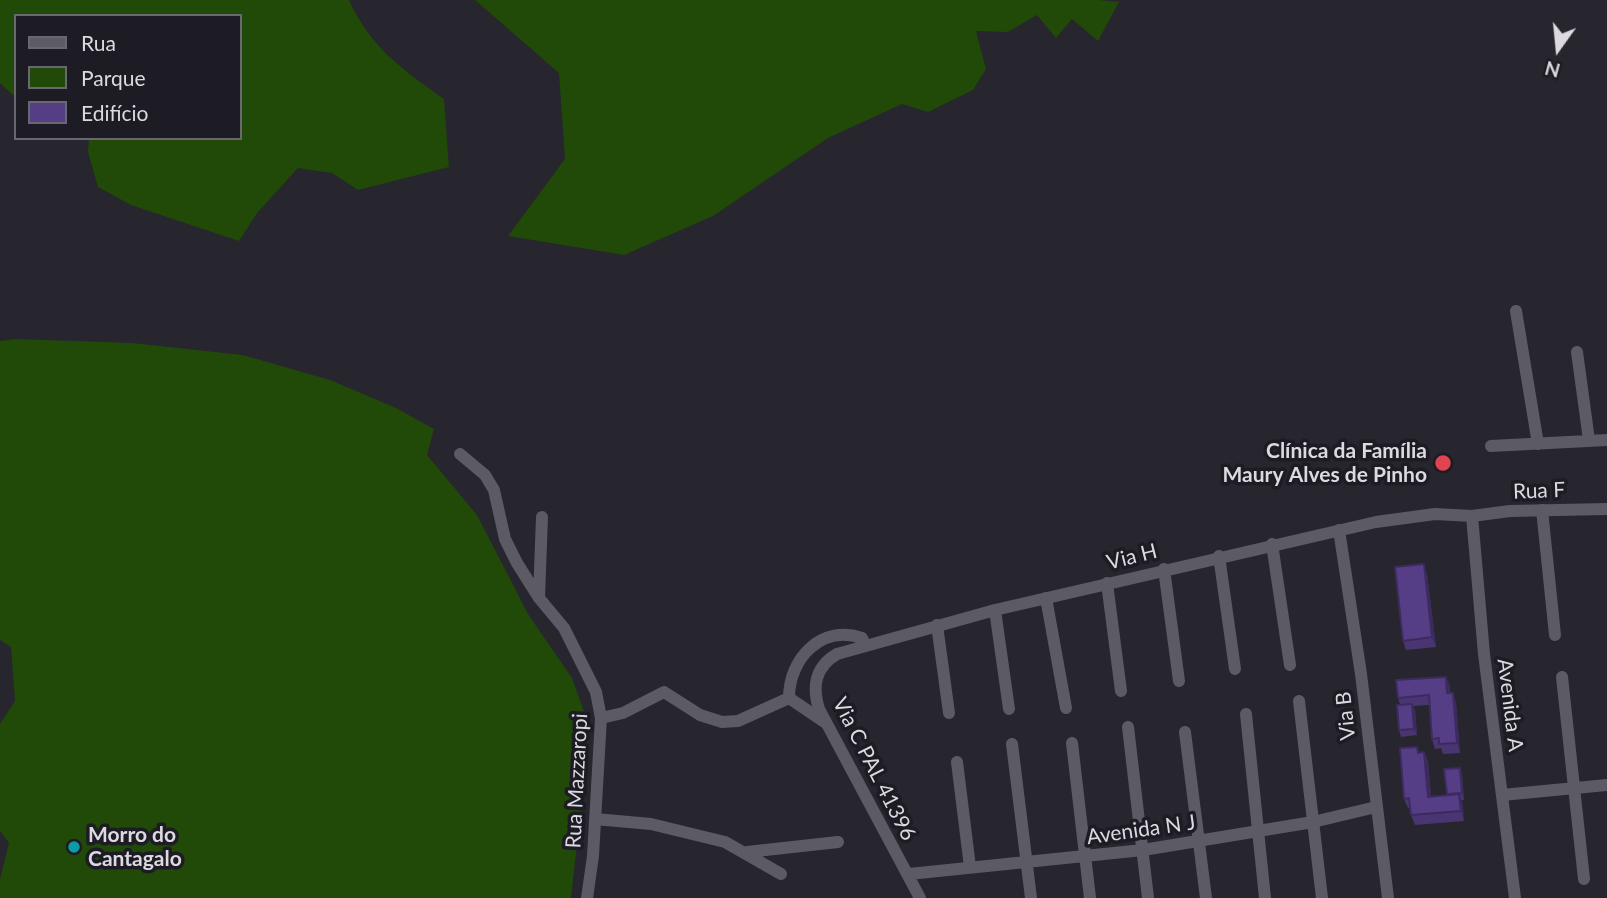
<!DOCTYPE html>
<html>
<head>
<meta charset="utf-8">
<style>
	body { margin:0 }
	#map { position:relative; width:1607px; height:898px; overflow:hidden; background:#27252e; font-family:Lato,sans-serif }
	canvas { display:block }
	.legend { position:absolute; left:14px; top:14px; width:228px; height:126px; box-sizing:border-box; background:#1d1b24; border:2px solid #69676f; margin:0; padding:9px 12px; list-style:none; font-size:21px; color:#dcdae0 }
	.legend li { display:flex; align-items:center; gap:14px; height:35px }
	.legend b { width:35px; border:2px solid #69676f }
	.north { position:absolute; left:1523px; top:14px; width:70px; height:70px; -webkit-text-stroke:5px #1d1b24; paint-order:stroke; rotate:195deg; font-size:19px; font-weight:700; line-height:28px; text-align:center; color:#dcdae0 }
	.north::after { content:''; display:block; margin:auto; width:24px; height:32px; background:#dcdae0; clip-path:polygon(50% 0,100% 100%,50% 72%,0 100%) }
</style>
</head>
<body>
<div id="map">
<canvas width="1607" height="898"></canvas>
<ul class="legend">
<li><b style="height:9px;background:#5c5a64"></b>Rua</li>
<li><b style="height:19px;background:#214908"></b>Parque</li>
<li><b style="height:19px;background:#563e86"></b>Edifício</li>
</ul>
<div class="north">N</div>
</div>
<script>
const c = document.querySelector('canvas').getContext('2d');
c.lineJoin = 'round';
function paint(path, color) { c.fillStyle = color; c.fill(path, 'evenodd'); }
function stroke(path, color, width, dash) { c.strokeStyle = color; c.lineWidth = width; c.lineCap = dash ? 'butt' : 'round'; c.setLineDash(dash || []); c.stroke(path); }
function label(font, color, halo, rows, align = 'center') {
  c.font = font + ' Lato,sans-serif'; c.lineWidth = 7; c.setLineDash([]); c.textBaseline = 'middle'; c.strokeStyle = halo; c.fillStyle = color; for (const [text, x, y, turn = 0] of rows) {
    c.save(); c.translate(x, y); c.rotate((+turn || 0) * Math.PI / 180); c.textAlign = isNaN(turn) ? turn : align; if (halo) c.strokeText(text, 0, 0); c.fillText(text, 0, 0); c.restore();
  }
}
const green = new Path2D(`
	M0,0H349C370,47 403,70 444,99L449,167L358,190L332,173L298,168L257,213L239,241L131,205L98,187L88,152L89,138H240V16H16V98L0,83Z
	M475,0H1099L1119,2L1098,41L1072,19L1056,38L1037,15L1008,32L976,31L986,69L973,90L928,112L902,104L828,138L713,216L624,255L508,236L565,159L559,73Z
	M16,339L132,343L243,355L330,380L396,408L434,429L427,455L477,515L528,614L572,678L590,728L571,898H0V879L9,843L0,831V724L15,701L11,647L0,640V341Z`);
const minor = new Path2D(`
	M1516,311L1538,444
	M1577,352L1589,440
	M1491,446L1607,440
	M460,454L485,475L494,490L505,539L517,563L539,598L564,628L596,692L601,718L593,856L587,898
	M1542,510L1555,635
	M1472,516L1484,654L1515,898
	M1339,530L1361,674L1388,898
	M1272,544L1290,665
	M1219,556L1235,669
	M1164,569L1179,681
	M1107,583L1121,691
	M539,597L542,517
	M1046,598L1066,708
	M995,610L1009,709
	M937,625L949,713
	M1562,677L1584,879
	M789,698C789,659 821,624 862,638L865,645
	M1299,701L1322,898
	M1246,714L1265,898
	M601,718L623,713L664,692L700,715L722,722L738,721L789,698L826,723
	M1128,727L1148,898
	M1185,732L1206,898
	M1072,743L1090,898
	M1012,744L1031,898
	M957,762L970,867
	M1502,795L1607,785
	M595,819L651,824L725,842L781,874
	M747,852L838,842
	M909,874L1143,850L1313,822L1376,807
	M920,898L819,709C812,686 815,667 837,654L995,610L1376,522L1435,514L1472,516L1510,511L1607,509`);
const wall = new Path2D(`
	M1427,574L1436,647L1406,650L1403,641Z
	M1446,677L1450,686V693L1456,703L1460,753L1443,754L1441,748L1435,749L1432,739L1429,705L1413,706L1415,710L1417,735L1401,737L1399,730L1400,704L1398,698Z
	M1417,747L1419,753L1424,752L1428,762L1431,796L1447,795L1460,768L1462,774L1464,800H1461L1464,821L1415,825L1411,815L1410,808H1408L1404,799Z`);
const shadedWall = new Path2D(`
	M1424,564L1427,574L1436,647L1432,637Z
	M1446,677L1450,686L1451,703L1447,693Z
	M1453,693L1456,703L1460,753L1457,743Z
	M1412,704L1415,710L1417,735L1414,729Z
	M1424,752L1428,762L1432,807L1428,797Z
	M1460,768L1462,774L1464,800L1462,793Z
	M1459,794L1463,804L1464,821L1461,811Z`);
const building = new Path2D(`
	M1424,564L1432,637L1403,641L1395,567Z
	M1446,677L1447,693H1453L1457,743L1439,744V738L1432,739L1429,695L1398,698L1396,680Z
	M1412,704L1414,729L1399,730L1397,705Z
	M1417,747L1418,753L1424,752L1428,797L1459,794L1461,811L1411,815L1409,798L1404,799L1400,748Z
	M1460,768L1462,793L1447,794L1444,769Z`);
const markers = [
	[1443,463,9,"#e0444e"],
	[74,847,7,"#0f9aa8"]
];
const poiNames = [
	["Clínica da Família",1427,451],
	["Maury Alves de Pinho",1427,475],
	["Morro do",88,835,"left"],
	["Cantagalo",88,859,"left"]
];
const streetNames = [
	["Rua F",1539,491,-2],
	["Via H",1132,557,-14],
	["Avenida A",1510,705,83],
	["Via B",1346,716,-96],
	["Via C PAL 41396",874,769,63],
	["Rua Mazzaropi",577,781,-87],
	["Avenida N J",1141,830,-8]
];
paint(green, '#214908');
stroke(minor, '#5c5a64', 12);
paint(wall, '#4a3573');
paint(shadedWall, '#3c2b5e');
paint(building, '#563e86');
stroke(building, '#3c2b5e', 2);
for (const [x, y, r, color] of markers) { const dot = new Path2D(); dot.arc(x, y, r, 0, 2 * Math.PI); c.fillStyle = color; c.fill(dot); stroke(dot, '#1d1b24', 2.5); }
label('bold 21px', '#dcdae0', '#1d1b24', poiNames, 'right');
label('21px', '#dcdae0', '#1d1b24', streetNames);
</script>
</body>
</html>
